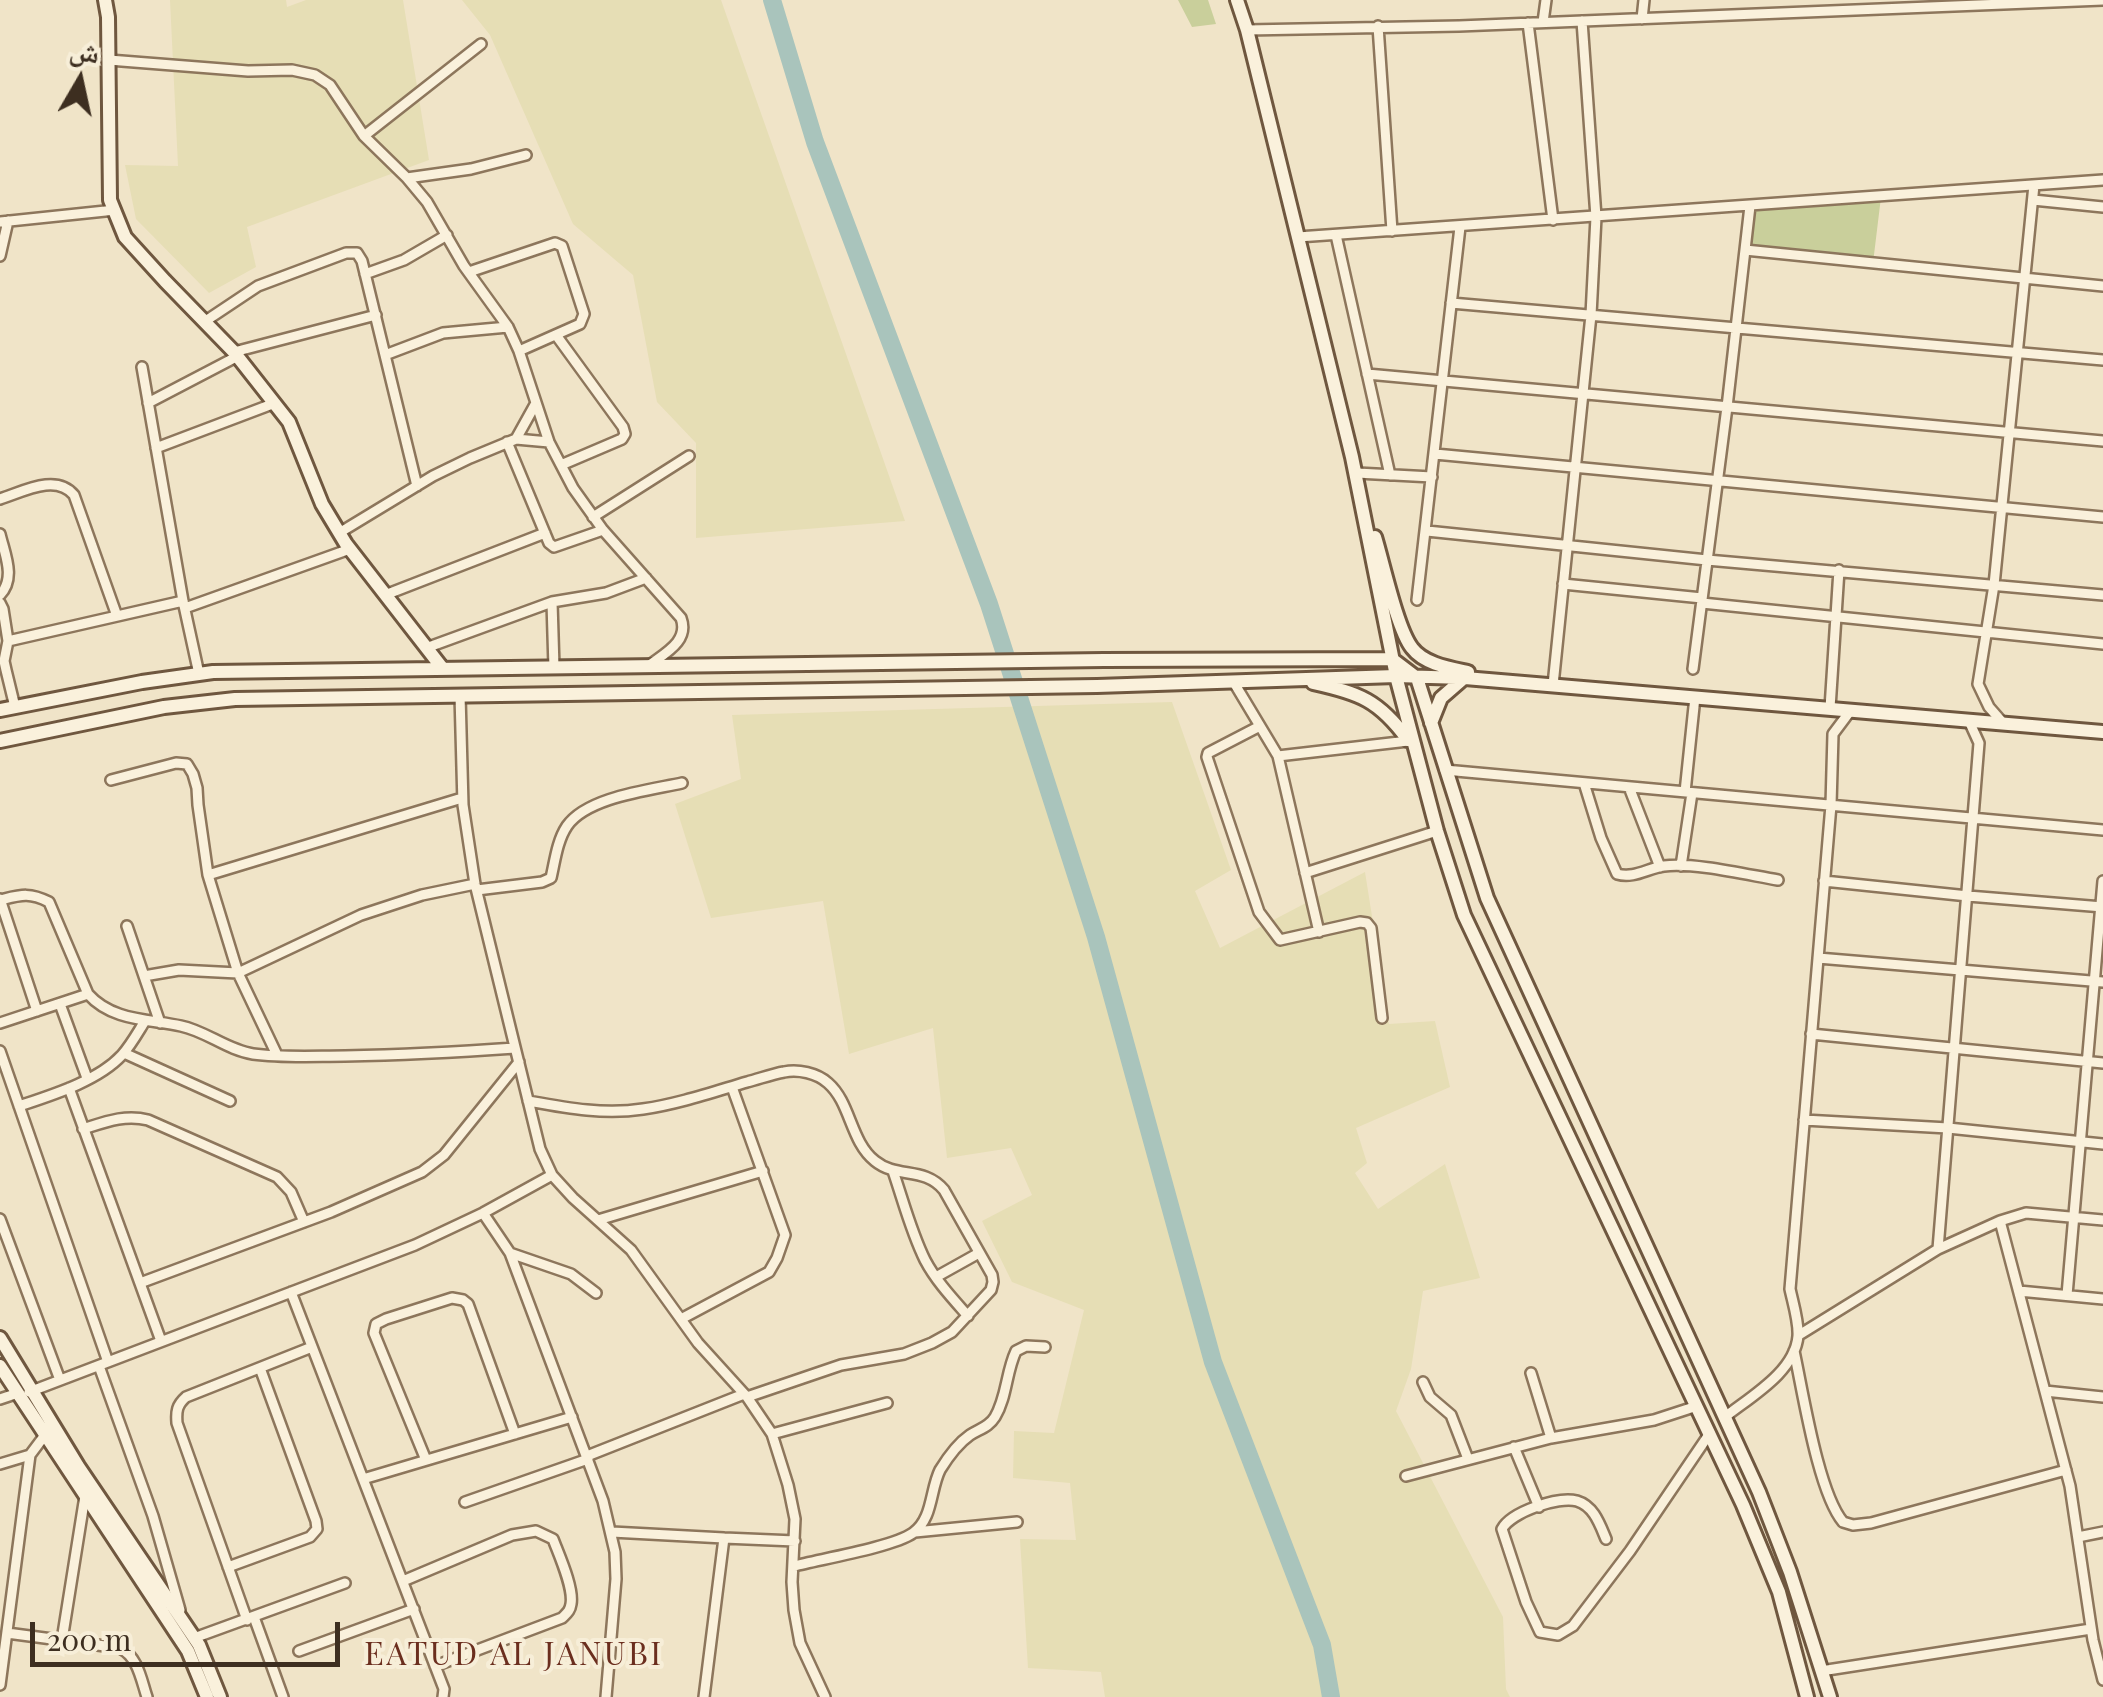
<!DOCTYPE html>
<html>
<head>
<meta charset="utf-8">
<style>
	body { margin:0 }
	#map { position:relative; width:2103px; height:1697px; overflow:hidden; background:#f0e4c8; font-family:"Playfair Display","Noto Naskh Arabic",serif }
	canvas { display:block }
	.north { position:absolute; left:30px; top:30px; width:100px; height:100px; -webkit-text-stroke:8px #f7eed8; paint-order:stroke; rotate:9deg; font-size:28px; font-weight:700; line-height:40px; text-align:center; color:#3d2e20 }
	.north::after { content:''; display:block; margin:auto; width:35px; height:45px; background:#3d2e20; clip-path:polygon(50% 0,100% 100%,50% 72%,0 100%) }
	.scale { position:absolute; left:30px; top:1622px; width:310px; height:45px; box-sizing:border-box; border:5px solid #3d2e20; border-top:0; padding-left:12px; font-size:30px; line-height:35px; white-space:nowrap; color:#3d2e20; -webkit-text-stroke:8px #f7eed8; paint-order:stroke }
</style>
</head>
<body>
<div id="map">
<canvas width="2103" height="1697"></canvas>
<div class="north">ش</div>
<div class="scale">200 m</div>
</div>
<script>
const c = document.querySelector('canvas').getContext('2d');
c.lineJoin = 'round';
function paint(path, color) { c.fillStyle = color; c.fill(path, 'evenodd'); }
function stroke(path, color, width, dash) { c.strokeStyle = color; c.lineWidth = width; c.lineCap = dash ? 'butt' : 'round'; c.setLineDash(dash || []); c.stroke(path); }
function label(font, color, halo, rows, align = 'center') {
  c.font = font + ' "Playfair Display",serif'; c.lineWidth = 8; c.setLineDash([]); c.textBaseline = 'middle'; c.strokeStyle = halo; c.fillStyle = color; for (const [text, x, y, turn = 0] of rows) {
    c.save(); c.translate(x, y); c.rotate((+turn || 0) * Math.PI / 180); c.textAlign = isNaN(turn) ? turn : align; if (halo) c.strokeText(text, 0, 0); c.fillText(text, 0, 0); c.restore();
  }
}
const farmland = new Path2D(`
	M170,0H286L287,7L306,0H403L429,160L247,227L256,267L209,293L136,219L125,165L178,166Z
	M462,0H721L905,521L696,538V443L657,402L633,275L573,224L490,35Z
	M1172,702L1231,870L1195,891L1220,948L1365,872L1389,1024L1435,1021L1450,1087L1356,1128L1367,1163L1355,1173L1378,1209L1445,1164L1480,1278L1423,1291L1411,1369L1396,1411L1503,1617L1506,1689L1510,1697H1105L1101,1672L1028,1668L1020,1539L1076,1540L1070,1483L1013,1478L1014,1431L1054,1433L1084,1310L1012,1282L982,1221L1032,1195L1011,1148L947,1158L933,1028L849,1054L823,901L711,918L675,804L741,779L732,715Z`);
const green = new Path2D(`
	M1178,0H1208L1216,24L1192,27Z
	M1881,197L1873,263L1745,250L1750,206Z`);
const river = new Path2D(`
	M772,0L815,142L989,604L1096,937L1213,1362L1322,1645L1331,1697`);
const street = new Path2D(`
	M1642,19L1644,0
	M1543,22L1546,0
	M1528,23L1553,220
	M1378,26L1392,231
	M1247,30L1459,26L2103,0
	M109,60L248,71L292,70L315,75L330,85L364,136L407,178L427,202L464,266L508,327L519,351L549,442L573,488L603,530L681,618C690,642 663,654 647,667
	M364,136L481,44
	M407,178L471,169L526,155
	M2033,200L2103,207
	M0,222L115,210
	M1336,235L1390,475
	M1298,237L2103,180
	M1745,250L2103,286
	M0,256L8,221
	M469,272L555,243L562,246L584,314L580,324L519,351
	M365,274L404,260L447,235
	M1451,303L2103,360
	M204,322L258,286L346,253H357L362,261L417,486
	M556,335L623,427L625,434L622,439L561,465
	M234,352L376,315
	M385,355L443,333L508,327
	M142,367L183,601L199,674
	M1367,374L2103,441
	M148,403L238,356
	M516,439L536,403
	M507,442L549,543L554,547L603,530
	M156,448L275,403
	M1435,454L2103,517
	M1357,473L1432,477
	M0,499C22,492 56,473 74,495L117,616
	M593,517L689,456
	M1427,531L1707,560L2103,595
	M339,533L433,476L470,458L516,439L549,442
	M0,534C5,555 16,578 0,595
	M1563,584L1702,598
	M385,595L545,533
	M1417,600L1460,227
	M552,602L554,668
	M0,603L3,609L8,641L4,661L6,670L15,707
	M1702,603L2103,644
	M185,608L350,549
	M8,641L183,601
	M426,648L552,602L606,593L646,578
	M1693,669L1727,407L1750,206
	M1233,681L1278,756L1408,741
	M1553,685L1591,315L1596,217L1582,21
	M460,695L463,805L475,884L540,1149L552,1175L573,1198L631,1250L698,1343L747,1397L841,1365L904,1354L932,1343L952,1332L991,1290L993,1282L992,1275L944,1190C924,1166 897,1179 875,1161C850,1141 851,1103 828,1083C817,1073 798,1069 784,1072C772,1074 759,1079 747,1082C713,1092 678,1104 643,1109C604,1115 567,1108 528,1101
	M1830,708L1839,570
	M2003,723L1989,707L1978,684L1994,585L2034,185
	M1260,726L1208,753L1207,757L1259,912L1280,940L1360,922L1367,923L1371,928L1382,1018
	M1278,756L1319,932
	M1445,770L2103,830
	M111,780L176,763L187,764L193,774L197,788L198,805L208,875L238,973L277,1055
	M1584,783L1601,838L1617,874C1634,879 1648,868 1664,866C1693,862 1748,875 1778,880
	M1629,787L1660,867
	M1685,792L1695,697
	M1681,866L1692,793
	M1305,873L1437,831
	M208,875L462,798
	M1824,881L1968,896L2103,907
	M477,890L542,882L551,878C555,861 557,841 567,826C587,797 650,790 682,783
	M0,899L37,1011
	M0,900C21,895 29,892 49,902L88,994C112,1021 148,1019 181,1026C206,1031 227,1050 253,1054C283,1058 315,1056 345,1056C402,1055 459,1052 515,1048
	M127,926L160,1023
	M1818,958L2103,982
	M144,976L179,970L238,973L361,915L422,895L475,884
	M60,1004L87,1078
	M0,1023L88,994
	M1811,1034L2103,1063
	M0,1051L108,1362
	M124,1053L230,1101
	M69,1088L161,1341
	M19,1106C52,1095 98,1081 122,1055C131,1045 138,1032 145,1021
	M1804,1120L1948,1128L2103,1144
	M83,1129C105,1122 125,1114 148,1120L277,1177L291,1192L304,1222
	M893,1171C903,1200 911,1232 925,1260C936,1281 953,1299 968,1316
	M483,1213L510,1253L603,1501L615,1552L616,1579L606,1697
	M0,1219L60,1380
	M598,1220L763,1171
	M2000,1221L2070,1486L2093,1640L2103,1680
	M1938,1249L1979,743L1969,721
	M510,1253L571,1274L596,1293
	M936,1277L979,1253
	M140,1283L331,1212L422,1172L444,1155L519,1062
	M2019,1291L2103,1299
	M291,1292L444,1689L443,1697
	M2067,1295L2103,881
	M681,1319L769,1272L777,1258L785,1235L732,1087
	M1799,1335L1938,1249L2000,1221L2026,1213L2103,1220
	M1794,1351C1803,1392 1818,1492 1843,1522L1853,1525L1871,1523L2066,1470
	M99,1366L153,1516L180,1610
	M1531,1373L1551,1438
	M1423,1382L1430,1397L1451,1415L1468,1459
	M2045,1391L2103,1397
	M29,1392L415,1245L483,1213L552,1175
	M747,1397L772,1434L788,1485L795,1519L792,1582L794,1610L800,1643L825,1697
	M0,1399L18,1393
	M1725,1417C1750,1397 1795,1372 1798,1336C1799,1322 1793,1303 1790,1289L1831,805L1833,734L1851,710
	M772,1434L887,1403
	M1514,1447L1539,1507
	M587,1456L744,1394
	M426,1460L374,1333L376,1324L386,1319L452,1298L463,1300L468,1304L515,1434
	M0,1464L30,1455L45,1435
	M1406,1476L1551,1438L1654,1420L1697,1406
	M363,1479L572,1417
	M465,1502L588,1459
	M612,1532L724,1538L704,1697
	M915,1532L1017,1522
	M2078,1537L2103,1532
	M724,1538L795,1541
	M1606,1539C1600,1525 1594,1506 1577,1501C1558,1496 1511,1512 1502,1529L1526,1602L1540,1632L1558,1635L1573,1626L1630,1551L1710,1433
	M794,1566C821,1559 893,1547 913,1533C933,1519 930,1490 940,1470C948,1457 957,1444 970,1435C979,1429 989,1427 995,1417C1007,1397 1006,1372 1016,1351L1026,1346L1045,1347
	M228,1567L310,1537L317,1529L316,1521L260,1368
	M403,1581L512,1535L536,1531L553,1539C559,1555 574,1588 571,1604C570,1611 567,1613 562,1618L435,1666
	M254,1617L283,1697
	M247,1620L177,1423C176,1411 177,1405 186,1397L312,1347
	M7,1633L120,1648C138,1657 141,1679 147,1697
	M194,1638L345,1583
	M62,1640L85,1496
	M299,1651L414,1609
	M1821,1671L2091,1629
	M0,1685L30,1455`);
const secondary = new Path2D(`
	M105,0L108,17L110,200L125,237L165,281L234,352L289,422L322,504L346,544L443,669
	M1237,0L1247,30L1352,457L1396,676L1437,831L1464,915L1743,1505L1779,1592L1807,1697
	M1375,537C1383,563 1397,629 1412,648C1424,664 1449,668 1468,672
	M1313,683C1359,693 1379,700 1408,740
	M0,710L142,682L213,672L1104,660L1392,659L1417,678L1487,898L1759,1492L1790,1572L1830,1697
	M1431,723L1441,698L1464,678
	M0,741L164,707L235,699L1097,686L1396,676L1465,678L2103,732
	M0,1338L78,1466L199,1645L220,1697
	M0,1366L188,1651L207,1697`);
const neighbourhoodNames = [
	["EATUD AL JANUBI",514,1655]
];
paint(farmland, '#e6deb5');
paint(green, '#c9cf9b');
stroke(river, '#a9c4bc', 18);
stroke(street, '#8d765c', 14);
stroke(secondary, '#6f573f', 18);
stroke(street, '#faf1dc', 9);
stroke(secondary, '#faf1dc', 12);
c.letterSpacing = '2.5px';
label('32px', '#6b2e1e', '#f7eed8', neighbourhoodNames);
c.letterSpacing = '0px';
</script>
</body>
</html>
